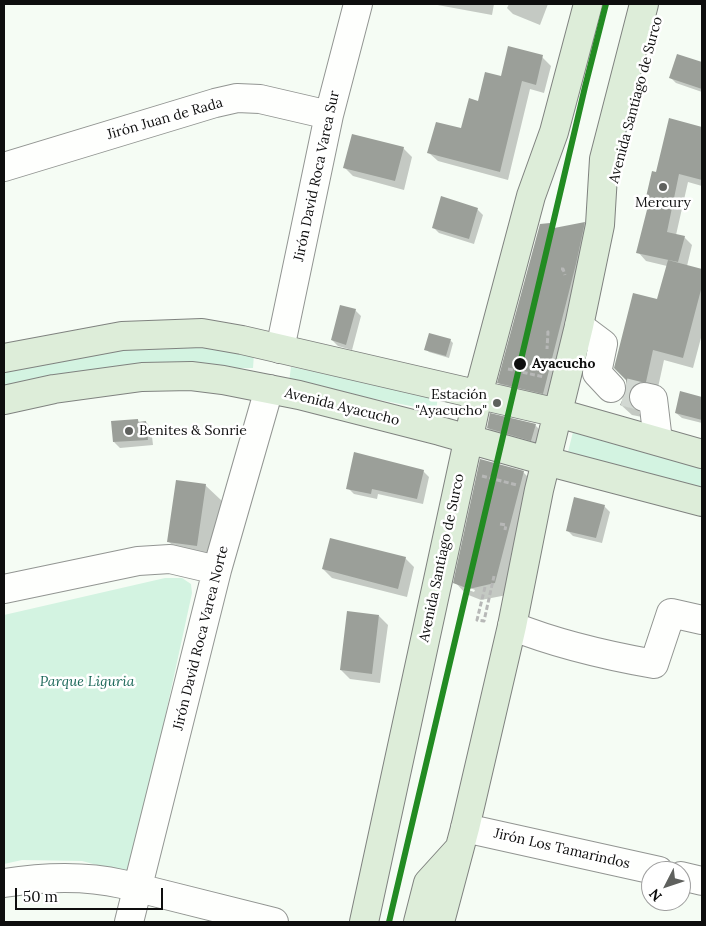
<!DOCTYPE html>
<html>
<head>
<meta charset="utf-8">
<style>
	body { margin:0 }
	#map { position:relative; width:706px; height:926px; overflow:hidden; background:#f5fcf4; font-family:Lora,serif }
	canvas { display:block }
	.frame { position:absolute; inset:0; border:5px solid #0e0e0e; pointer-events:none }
	.north { position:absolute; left:641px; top:861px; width:50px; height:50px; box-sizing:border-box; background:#fff; border:1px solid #9f9f9f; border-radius:50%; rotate:229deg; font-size:14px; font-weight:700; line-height:20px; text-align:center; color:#0e0e0e }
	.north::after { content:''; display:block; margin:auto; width:18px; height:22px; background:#5f615e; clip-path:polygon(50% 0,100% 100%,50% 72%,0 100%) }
	.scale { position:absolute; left:15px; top:888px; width:148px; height:22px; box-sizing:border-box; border:2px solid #0e0e0e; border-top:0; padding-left:6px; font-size:15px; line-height:18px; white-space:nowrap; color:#0e0e0e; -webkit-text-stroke:4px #fff; paint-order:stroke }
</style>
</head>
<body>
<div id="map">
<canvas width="706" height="926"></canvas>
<div class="frame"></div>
<div class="north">N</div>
<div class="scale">50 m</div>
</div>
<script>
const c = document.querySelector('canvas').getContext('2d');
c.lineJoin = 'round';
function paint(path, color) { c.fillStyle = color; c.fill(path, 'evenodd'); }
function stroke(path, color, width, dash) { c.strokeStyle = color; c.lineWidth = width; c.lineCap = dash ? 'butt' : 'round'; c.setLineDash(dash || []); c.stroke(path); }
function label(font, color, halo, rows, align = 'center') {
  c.font = font + ' Lora,serif'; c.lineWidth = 5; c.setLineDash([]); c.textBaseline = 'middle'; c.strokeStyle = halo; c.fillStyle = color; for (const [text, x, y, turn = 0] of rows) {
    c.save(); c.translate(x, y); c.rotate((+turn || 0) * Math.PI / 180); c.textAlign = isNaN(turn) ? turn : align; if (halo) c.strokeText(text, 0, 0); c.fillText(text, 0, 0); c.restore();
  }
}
const green = new Path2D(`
	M190,343L254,354L253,368L134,369L4,393V370L86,351Z
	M291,367L438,396L436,411L289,382Z
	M573,432L702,464V493L567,456Z
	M165,578H182L191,584L192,593L131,874L82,861L22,860L4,864V615Z`);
const shadow = new Path2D(`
	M432,4H494L492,15Z
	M509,4H548L540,25L513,14L507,8Z
	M678,56L702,64V92L676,83L671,78Z
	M542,57L551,66L544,93L530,89L508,180L438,161L429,153L461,130L479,102L502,78Z
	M670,120L702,128V186L688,182L676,235L684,237L692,245L687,266L702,270V334L693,368L664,360L657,392L639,404V413L642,417L632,415L621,405L658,301L667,266L646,261L638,252L651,200L647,197L657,173Z
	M403,148L412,157L404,190L353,176L344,167Z
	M477,209L483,215L474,244L439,233L433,227Z
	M584,223L596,235L555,404L510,394L499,383L541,225L550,224L555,229Z
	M355,310L361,316L352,350L338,346L332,340Z
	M450,340L453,343L449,358L429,352L426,349Z
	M680,393L702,398V423L682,418L676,413Z
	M138,420L140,423L146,422L151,428L153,445L120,448L114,442Z
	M535,425L547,437L543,451L500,439L488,428Z
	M423,471L429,477L423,504L378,494L377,499L354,494L348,488Z
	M523,472L535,484L507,595L481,600L466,594L455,582ZM466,586L475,590L474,592L466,589Z
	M205,485L222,501L213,562L185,557L168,541Z
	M604,506L610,512L602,543L573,536L567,530Z
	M405,558L414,567L407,597L332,578L323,569Z
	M379,616L388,625L380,683L350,679L341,670Z`);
const building = new Path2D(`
	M508,46L543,55L536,85L522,81L500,172L427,153L436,122L461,128L469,98L478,101L485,72L501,76Z
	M677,54L702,62V89L669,78Z
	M669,118L702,127V180L679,174L667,232L685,236L678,262L636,253L650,198L646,197L652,171L656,172Z
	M352,134L404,147L395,181L343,168Z
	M441,196L478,208L469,239L432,228Z
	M585,222L576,264L543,394L497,383L540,224L550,223L549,229Z
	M668,260L702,269V286L683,358L653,350L646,382H639L633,386L629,393V401L633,408L620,405L626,392V380L614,368L633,293L657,299Z
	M340,305L356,309L346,345L331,340Z
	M429,333L451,339L446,356L424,350Z
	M680,391L702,397V420L675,413Z
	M490,413L536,424L531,441L487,428Z
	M138,419V422L146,421L148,440L113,442L111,421Z
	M354,452L424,470L417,499L372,489L371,494L346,489Z
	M480,459L524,471L495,583L469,589L453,583Z
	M176,480L206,484L197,546L167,542Z
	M574,497L605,505L596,538L566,531Z
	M330,538L406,557L398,589L322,569Z
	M347,611L379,615L372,674L340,670Z`);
const minorTunnel = new Path2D(`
	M624,392L644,397`);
const path = new Path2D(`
	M561,269H563L565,275
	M547,331L548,332L547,349
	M508,369L544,377
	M482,476L517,485
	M500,524L506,525L505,530
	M485,587L477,620L484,621L494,576`);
const minor = new Path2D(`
	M4,167L215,103L237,98L260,99L329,115
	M579,326L603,344L597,373L611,388
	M280,349L329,115L358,4
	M644,397L653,399L658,441
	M4,589L138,561L170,559L217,570
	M512,626C554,643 609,656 654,664L671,613L702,620
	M465,828L659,871
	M681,876L702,881
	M4,883C43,877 83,875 122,884L274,922
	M129,922L217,570L269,389`);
const major = new Path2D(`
	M4,358L122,336L202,333L242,340L558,413L702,454
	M4,400L54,389L142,377L191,376L223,380L299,395L440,431L546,461L702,502
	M364,922L478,395L531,196L554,132L588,4
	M418,922L428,883L457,851
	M440,922L465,828L512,626L539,490L579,326L600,225L604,159L644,4`);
const metro1 = new Path2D(`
	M389,922L585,87L606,4`);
const markers = [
	[663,187,5,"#5f615e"],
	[520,364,7,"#0e0e0e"],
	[497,403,5,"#5f615e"],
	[129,431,5,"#5f615e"]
];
const streetNames = [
	["Avenida Santiago de Surco",636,100,-75],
	["Jirón Juan de Rada",165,119,-16],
	["Jirón David Roca Varea Sur",317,176,-78],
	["Avenida Ayacucho",342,407,14],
	["Avenida Santiago de Surco",442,558,-78],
	["Jirón David Roca Varea Norte",201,638,-76],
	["Jirón Los Tamarindos",562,849,13]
];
const poiNames = [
	["Mercury",663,203],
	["Estación",487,395,"right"],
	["\"Ayacucho\"",487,411,"right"],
	["Benites & Sonrie",139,431,"left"]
];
const stopNames = [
	["Ayacucho",532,364]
];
const parkNames = [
	["Parque Liguria",87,682]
];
paint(green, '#d3f3e1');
paint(shadow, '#0003');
paint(building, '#9b9f99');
stroke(minorTunnel, '#d2d8d2', 28, [28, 14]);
stroke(minor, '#929592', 30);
stroke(major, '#7f827f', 30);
stroke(path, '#b7b8b7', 3, [5, 2.5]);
stroke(minor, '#fefffd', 28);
stroke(major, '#ddedd9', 28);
stroke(metro1, '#228b22', 6);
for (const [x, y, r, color] of markers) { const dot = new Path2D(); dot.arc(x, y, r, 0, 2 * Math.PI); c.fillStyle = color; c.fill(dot); stroke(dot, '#fff', 2); }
label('14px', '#0e0e0e', '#fff', streetNames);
label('14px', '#0e0e0e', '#fff', poiNames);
label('bold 14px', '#0e0e0e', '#fff', stopNames, 'left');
label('italic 14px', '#1c6859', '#fff', parkNames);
</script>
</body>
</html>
